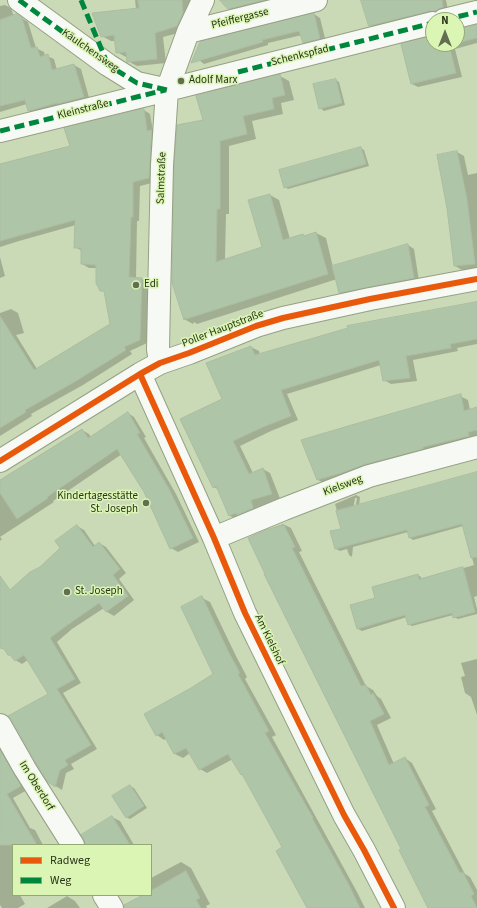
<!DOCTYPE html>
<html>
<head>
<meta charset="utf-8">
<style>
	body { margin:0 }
	#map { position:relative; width:477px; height:908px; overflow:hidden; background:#cbdab6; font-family:"Source Sans 3",sans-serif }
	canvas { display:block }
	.legend { position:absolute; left:12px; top:844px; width:140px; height:52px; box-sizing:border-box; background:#dbf6b4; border:1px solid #94a876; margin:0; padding:5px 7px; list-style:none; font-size:12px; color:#2a341a }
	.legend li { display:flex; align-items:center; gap:8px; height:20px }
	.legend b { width:20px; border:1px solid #94a876 }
	.north { position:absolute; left:425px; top:12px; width:40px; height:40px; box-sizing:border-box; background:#dbf6b4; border:1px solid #94a876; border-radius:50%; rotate:0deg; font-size:11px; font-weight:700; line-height:16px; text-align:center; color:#2a341a }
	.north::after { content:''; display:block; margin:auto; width:14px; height:18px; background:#626e51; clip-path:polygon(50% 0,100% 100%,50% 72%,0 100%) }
</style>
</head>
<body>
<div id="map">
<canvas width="477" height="908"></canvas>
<ul class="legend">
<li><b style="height:5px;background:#e8590c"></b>Radweg</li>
<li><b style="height:5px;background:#00873e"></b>Weg</li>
</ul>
<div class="north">N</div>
</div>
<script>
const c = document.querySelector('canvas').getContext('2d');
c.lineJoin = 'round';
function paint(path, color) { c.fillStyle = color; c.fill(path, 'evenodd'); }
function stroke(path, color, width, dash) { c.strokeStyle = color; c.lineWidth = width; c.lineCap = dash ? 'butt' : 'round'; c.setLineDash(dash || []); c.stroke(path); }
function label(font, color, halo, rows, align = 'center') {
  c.font = font + ' "Source Sans 3",sans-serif'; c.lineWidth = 3; c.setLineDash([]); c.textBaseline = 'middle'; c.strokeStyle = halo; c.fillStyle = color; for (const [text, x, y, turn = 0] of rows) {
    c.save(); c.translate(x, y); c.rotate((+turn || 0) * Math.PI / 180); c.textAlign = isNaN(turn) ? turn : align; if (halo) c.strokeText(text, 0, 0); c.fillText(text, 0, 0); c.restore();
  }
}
const shadow = new Path2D(`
	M135,0H191V20L186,31L163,37L166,63L137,66L128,61V57H126L117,52L116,41H111L102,36L136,9Z
	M228,0H281L234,12L228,8Z
	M362,0H446L448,10L375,29L370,26Z
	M5,5L11,8L14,17L17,15L28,22L36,48L44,52L45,56H47L54,59L57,70L74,65L81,69L90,101L36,115L29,111L27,104L0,112V6Z
	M314,14L320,18L326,42L310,46L304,42L302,35L268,43V45L204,64L199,60Z
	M477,26V43L455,49L462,77L418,87L412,84L433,37V44H457V31Z
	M280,76L289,81L294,100L281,103L283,114L252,121L256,139L229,146V214H226L225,260L263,248L270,195L279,200L290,239L303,235L305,236L316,233L326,238L333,267L408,245L414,249L419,281L346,296L340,292L337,279L197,324L194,322L193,324L184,319L173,282L204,121Z
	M336,80L339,82L345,105L324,111L320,108Z
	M144,110L150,114L153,131L158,135L156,182L140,186L139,221H137L136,278L142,279L149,283L147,343L130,351L132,354L83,385L31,414L32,416L0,436V313L11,309L18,313L24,333L16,335L37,369L111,325L106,293L101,290L97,268H89L82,264V251L75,247L76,225L19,241L0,247V165L71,146Z
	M361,148L364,150L369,166L288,189L285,187Z
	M457,152L464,156L468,175L477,173V268L462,270L455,266Z
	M0,257L5,276L0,278Z
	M477,303V344L457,348L458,351L413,360L417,381L391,384L384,380L381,365L287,394L298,420L271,431L240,446L253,473L263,469L270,473L281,501L237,520L230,516L219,490L214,487L224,400L251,347L259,351L260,355Z
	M460,396L468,400L470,410L477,408V435L475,436L476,440L326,484L318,480L302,441Z
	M128,413L134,417L146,437L144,438L176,494L199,542L178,552L171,548L145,492L122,454L53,501L54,502L0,537L2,539L0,541V481L82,430L89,434L91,437Z
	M477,474V596L474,597L477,609V614L458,619L454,617L453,615L412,626L408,624L407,617L362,631L358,629L377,599L418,575L421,577L422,580L474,565L463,526L413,540L410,538L408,532L353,547L352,557L349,555L347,549L340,551L336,549L342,529L335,504L356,495L360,497L359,506ZM355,498H357L355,511H353Z
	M283,524L291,528L302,551L299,552L366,686L373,690L377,696L381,699L391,718L377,725L394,764L405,758L412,763L436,809L432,811L465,874L470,877L477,890V908H429L402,850L249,538Z
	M77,526L84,530L95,546L99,543L106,547L126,573L119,579L134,600L114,616L107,612L104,608L72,629L57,642L81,683L63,693L97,749L71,764L74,769L66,773L62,790L49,782L50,694L28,660L22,664L15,660L0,644V590L11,591L40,567L62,548Z
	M202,598L210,602L236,656L247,677L245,679L276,735L272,737L357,892L365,908H308L283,848L244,776L241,774L233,759L207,773L200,769L190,753L183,758L175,754L167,738L164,740L157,735L214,675Z
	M477,659V715L471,697L465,693L461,677L465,676L461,663Z
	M0,743L27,790L13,798L30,828L35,830L43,845H13V881L12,882L13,883V895H20L25,904L18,908H2L0,905Z
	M130,786L134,788L147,808L130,819L126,817Z
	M112,817L120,821L134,845H87Z
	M181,862L191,868L210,904L206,906L207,908H150L143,895H151V878Z
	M67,896L75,901L80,908H47Z`);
const building = new Path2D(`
	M138,0H182L183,14L177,26L155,33L157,59L127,62L126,52L116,53L114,35L101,37L92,13L139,8Z
	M220,0H264L228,9Z
	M361,0H442L443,7L435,11H430L369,26Z
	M314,13L320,39L303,43L299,31L262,40L263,42L191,63L200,42Z
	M17,14L22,18L31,48L37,47L40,57L48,54L52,70L74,64L84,97L57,104V103L28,111L25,100L0,106V20Z
	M477,25V38L457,43V30Z
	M433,36V44H454L449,45L456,73L411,84L401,44Z
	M280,74L285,95L272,98L274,109L243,116L247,134L220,141V209H217L216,262L262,247L248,200L270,194L283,240L303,234L304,236L316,232L328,274L186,319L185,317L184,320L172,283L174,166L177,125L203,120L196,96Z
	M336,79L342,103L319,109L313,84Z
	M144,109L147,131L152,130L149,178L133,182V217H131L129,277L142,278L140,340L124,347L126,350L76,381L25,410L26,412L0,428V316L34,370L110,324L104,291H100L96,283V265L81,264V248H74L75,220L0,241V164L70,146L64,128Z
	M361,147L366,164L284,188L279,170Z
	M457,151L467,199L475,264L454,266L447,208L437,155Z
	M408,244L414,278L339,293L332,266Z
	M477,302V339L450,344L451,348L406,356L410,378L383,381L379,360L281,390L291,416L263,427L233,441L249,474L263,468L272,494L251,500L253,508L237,515L236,513L229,516L216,486L213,488L180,419L222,399L206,363L251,346L255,355L348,328L347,326Z
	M461,394L464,411L477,407V430L468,432L469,436L423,447V449L366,464L341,473L317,480L301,440L355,424Z
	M128,412L140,433L137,434L169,489L193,538L170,549L144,492L117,449L47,497L48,498L17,519L0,493V480L82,429L88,438Z
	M477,472V557L471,558L462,524L409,538L407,530L335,549L330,531L341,529L336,511Z
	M77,525L93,547L99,542L120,569L113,575L128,596L106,612L99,603L66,626L50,638L75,679L57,689L91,745L65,760L68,765L60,770L55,787L48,782L36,763L11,719L8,716L48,694L24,655L15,661L10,655H8L4,649L0,648V576L10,590L30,572L40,567L60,548L55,541Z
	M284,525L295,547L292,548L361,686L366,685L371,695L373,693L384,714L370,721L389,765L405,757L429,805L425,807L460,873L463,872L474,894L471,896L477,908H428L399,850L401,849L264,574H265L248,538L266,530Z
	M463,567L475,612L453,618L452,613L408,625L405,615L357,629L350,605L375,598L372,587L418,574L419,579Z
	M202,596L228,651L240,673L238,674L269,731L265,733L313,818H312L350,887L360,908H307L276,851L282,847L242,774L241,775L228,754L199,770L186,748L174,754L162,732L156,736L144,714L191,688L213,674L181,607Z
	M0,750L21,786L7,794L37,845H0Z
	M130,785L144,806L126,818L112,796Z
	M112,816L130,845H85L84,839L81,835Z
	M186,871L200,898L196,900L201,908H124V905L143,895H151V891Z`);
const minor = new Path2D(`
	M19,0L108,65L137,83L164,89
	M444,20L477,12
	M188,32L316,0
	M0,131L167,90L433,23
	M160,363L158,349L159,299L162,165L167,90L188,32L203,0
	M140,374L214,538L245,613L344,815L364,850L394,908
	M0,461L140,374L160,363L189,353L256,326L283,318L370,299L477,279
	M214,538L284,509L369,476L477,447
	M0,725L25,769L73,845
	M104,895L112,908`);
const quiet = new Path2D(`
	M19,0L108,65L137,83L167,90
	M81,0L108,65
	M444,20L477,12
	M238,72L433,23
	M0,131L165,90`);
const cycleway = new Path2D(`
	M140,374L214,538L245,613L344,815L364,850L394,908
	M0,461L140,374L160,363L189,353L256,326L283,318L370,299L477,279`);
const markers = [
	[181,81,4,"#626e51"],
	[136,285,4,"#626e51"],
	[146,503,4,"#626e51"],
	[67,592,4,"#626e51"]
];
const streetNames = [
	["Pfeiffergasse",240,19,-14],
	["Käulchensweg",90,51,35],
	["Schenkspfad",300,56,-14],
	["Kleinstraße",83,110,-14],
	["Salmstraße",162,178,-88],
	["Poller Hauptstraße",223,329,-21],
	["Kielsweg",343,486,-21],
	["Am Kielshof",269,640,64],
	["Im Oberdorf",36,786,58]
];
const poiNames = [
	["Adolf Marx",189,81],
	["Edi",144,285],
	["Kindertagesstätte",138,497,"right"],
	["St. Joseph",138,510,"right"],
	["St. Joseph",75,592]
];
paint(shadow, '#0003');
paint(building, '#aec6a7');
stroke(building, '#abbca2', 1);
stroke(minor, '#95a084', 24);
stroke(minor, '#f7f9f4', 22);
stroke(quiet, '#00873e', 5, [10, 5]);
stroke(cycleway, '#e8590c', 6);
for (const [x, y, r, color] of markers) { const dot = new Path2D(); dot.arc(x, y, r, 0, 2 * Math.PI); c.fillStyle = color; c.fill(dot); stroke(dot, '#dbf6b4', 1.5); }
label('11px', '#2a341a', '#dbf6b4', streetNames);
label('11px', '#2a341a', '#dbf6b4', poiNames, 'left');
</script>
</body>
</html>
